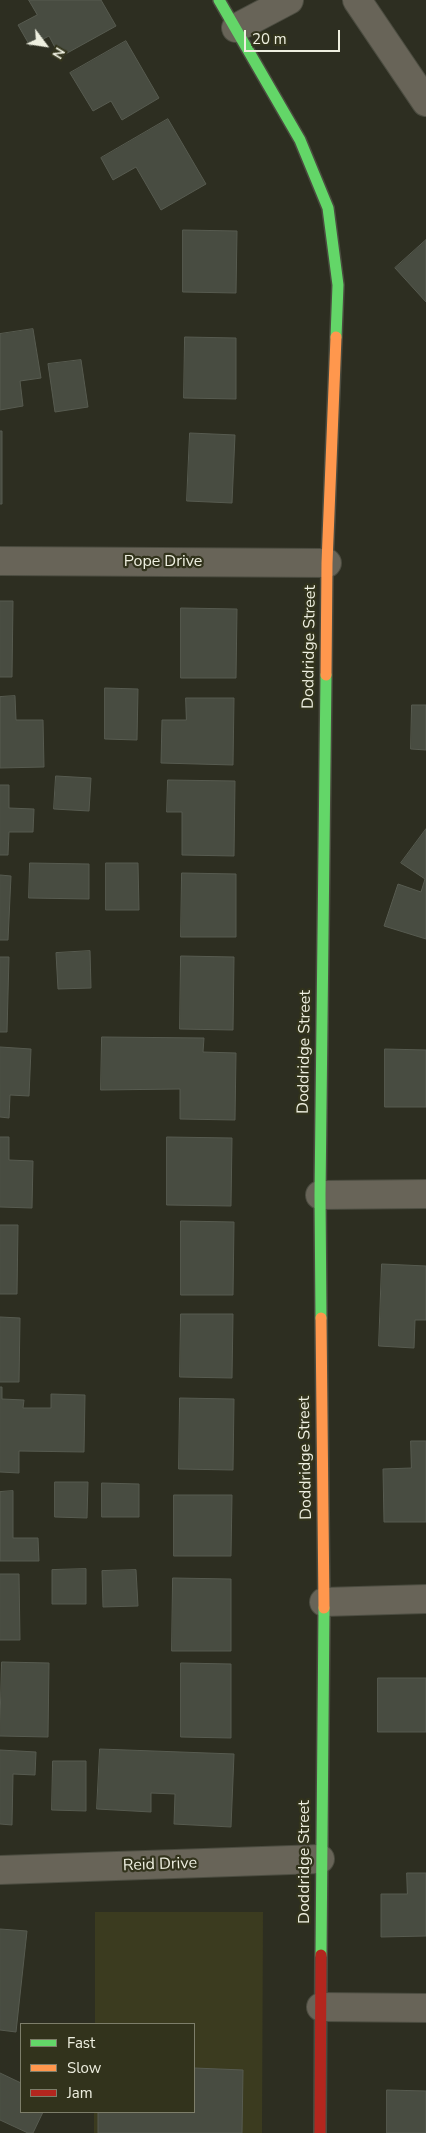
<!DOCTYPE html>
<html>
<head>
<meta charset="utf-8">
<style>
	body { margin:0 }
	#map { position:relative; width:426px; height:2133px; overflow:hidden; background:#2d2e21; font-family:"Nunito Sans",sans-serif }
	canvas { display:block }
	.legend { position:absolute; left:20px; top:2023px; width:175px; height:90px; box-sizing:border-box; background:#32331c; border:1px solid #7d7e6a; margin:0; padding:6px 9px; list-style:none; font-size:15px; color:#eeefe0 }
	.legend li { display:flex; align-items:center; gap:10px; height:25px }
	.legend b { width:25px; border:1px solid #7d7e6a }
	.north { position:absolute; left:20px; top:20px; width:50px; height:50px; -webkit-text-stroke:4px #32331c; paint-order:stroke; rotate:121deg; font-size:14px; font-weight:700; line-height:20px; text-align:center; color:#eeefe0 }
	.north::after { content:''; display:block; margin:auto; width:18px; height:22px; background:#eeefe0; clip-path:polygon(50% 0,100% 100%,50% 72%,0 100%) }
	.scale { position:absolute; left:244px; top:30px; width:96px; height:22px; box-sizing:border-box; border:2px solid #eeefe0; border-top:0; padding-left:6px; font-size:15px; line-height:18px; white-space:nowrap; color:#eeefe0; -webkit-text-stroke:4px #32331c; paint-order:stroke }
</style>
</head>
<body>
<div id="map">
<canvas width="426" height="2133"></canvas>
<ul class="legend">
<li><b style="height:6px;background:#63d668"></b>Fast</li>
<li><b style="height:6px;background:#ff974d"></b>Slow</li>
<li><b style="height:6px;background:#b3261e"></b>Jam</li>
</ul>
<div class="north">N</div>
<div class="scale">20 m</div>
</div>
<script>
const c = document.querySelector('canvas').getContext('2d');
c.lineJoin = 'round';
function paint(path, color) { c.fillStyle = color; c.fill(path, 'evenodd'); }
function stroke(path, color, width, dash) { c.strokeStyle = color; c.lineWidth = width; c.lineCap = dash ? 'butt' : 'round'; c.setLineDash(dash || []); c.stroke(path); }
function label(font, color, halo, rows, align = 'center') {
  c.font = font + ' "Nunito Sans",sans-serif'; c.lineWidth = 4.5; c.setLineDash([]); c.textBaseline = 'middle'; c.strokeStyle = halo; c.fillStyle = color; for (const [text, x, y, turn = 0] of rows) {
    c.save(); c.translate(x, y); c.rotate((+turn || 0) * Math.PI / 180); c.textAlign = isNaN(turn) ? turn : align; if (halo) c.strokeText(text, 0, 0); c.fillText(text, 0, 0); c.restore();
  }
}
const built = new Path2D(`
	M95,1912H263L262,2133H94V2112H194V2024H95Z`);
const building = new Path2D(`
	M29,0H101L116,26L60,57L49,36L30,46L18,25L37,15Z
	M126,41L159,98L122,120L111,101L93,111L70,73Z
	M168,119L206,184L161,210L136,167L113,180L101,158Z
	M183,230L237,231L236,293L183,292Z
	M426,240V302L395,268Z
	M33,329L41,378L20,381L23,406L0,410V334Z
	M185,337L236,338V399L184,398Z
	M81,360L88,407L55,412L48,364Z
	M0,431H2V504H0Z
	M190,433L235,435L232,503L187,501Z
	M0,601H13L12,677H0Z
	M181,608L237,609L236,678H181Z
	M105,688L138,689L137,740L105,739Z
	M15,696L16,720H43L44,767L0,768V697Z
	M186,698H234L233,765L161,763L162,720H186Z
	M412,705H426V750L411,749Z
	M56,776L91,778L89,811L54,809Z
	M168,780L235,781L234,856L182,855V812H167Z
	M0,785H9V808L34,809L33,832H9L8,855H0Z
	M426,829V939L384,926L398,884L421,892L425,879L401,863Z
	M30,863L89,864V899L29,898Z
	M106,863H138L139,910H106Z
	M182,873L236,874V937H181Z
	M0,875L11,876L8,940H0Z
	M90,951L91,988L58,989L56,953Z
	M181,956L234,957L233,1030L180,1029Z
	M0,957H9L7,1032H0Z
	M102,1037L204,1038L203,1052L236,1053L235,1120L180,1119V1089L101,1090Z
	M0,1047L31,1049L29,1096L10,1095L9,1118L0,1117Z
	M385,1049L426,1050V1107H385Z
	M0,1137H9V1160L33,1161L32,1208L0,1207Z
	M167,1137L232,1138L231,1206L167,1205Z
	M181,1221L234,1222L233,1295H181Z
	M0,1225H18L17,1294H0Z
	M382,1264L426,1266V1320H415L414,1348L379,1346Z
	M181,1314H233L232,1378L180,1377Z
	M0,1317L20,1318L19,1382H0Z
	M0,1387H2V1399L24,1400L23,1408H51V1394L85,1395L84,1452L19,1451V1473L0,1472Z
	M180,1398L234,1399L233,1470L179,1469Z
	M411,1441H426V1522H384L383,1469L411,1468Z
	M55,1482H88L87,1518L55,1517Z
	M102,1483L139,1484V1517H102Z
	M13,1491V1538H38L39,1561H0V1492Z
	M174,1495H232L231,1556H174Z
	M86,1569V1604H52V1570Z
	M136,1570L138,1606L103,1607L102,1571Z
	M0,1574H19L20,1640H0Z
	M173,1578L231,1579V1651H172Z
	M2,1662L49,1663L48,1737L0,1736Z
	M181,1663L231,1664V1738L181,1737Z
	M378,1678H426V1732H378Z
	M100,1749L234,1754L231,1827L174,1824L175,1794L151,1793V1812L97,1809Z
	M0,1750L36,1752L35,1775L13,1774L12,1825L0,1824Z
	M53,1761H86V1811L52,1810Z
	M407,1873H426V1936L381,1937V1894H407Z
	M0,1929L27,1931L16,2032L0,2030Z
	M194,2068L243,2070L242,2133H98V2112H194Z
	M0,2073L21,2083V2112H43L33,2133H28L0,2120Z
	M387,2090L426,2091V2133H387Z`);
const street = new Path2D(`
	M357,0L426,102
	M236,28L289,0
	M0,561L327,563
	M320,1195L426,1194
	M324,1602L426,1599
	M0,1870L320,1859
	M321,2007L426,2008`);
const fast = new Path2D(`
	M219,0L300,140L328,208L338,285L336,337
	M321,1318L320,1195L326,675
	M321,1955L324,1608`);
const slow = new Path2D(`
	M326,675L327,563L336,337
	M321,1318L324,1608`);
const jam = new Path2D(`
	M320,2133L321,1955`);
const streetNames = [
	["Pope Drive",163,562],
	["Doddridge Street",310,647,-89],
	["Doddridge Street",305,1052,-89],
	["Doddridge Street",306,1458,-91],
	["Doddridge Street",305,1862,-90],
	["Reid Drive",160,1865,-2]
];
paint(built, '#3b3b1f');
paint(building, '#484c41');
stroke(building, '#575b50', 1);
stroke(street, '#4b4c40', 30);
stroke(fast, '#4b4c40', 14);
stroke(slow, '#4b4c40', 14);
stroke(jam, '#4b4c40', 14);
stroke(street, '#686458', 28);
stroke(fast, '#63d668', 11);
stroke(slow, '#ff974d', 11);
stroke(jam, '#b3261e', 11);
label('16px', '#eeefe0', '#32331c', streetNames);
</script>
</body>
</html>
